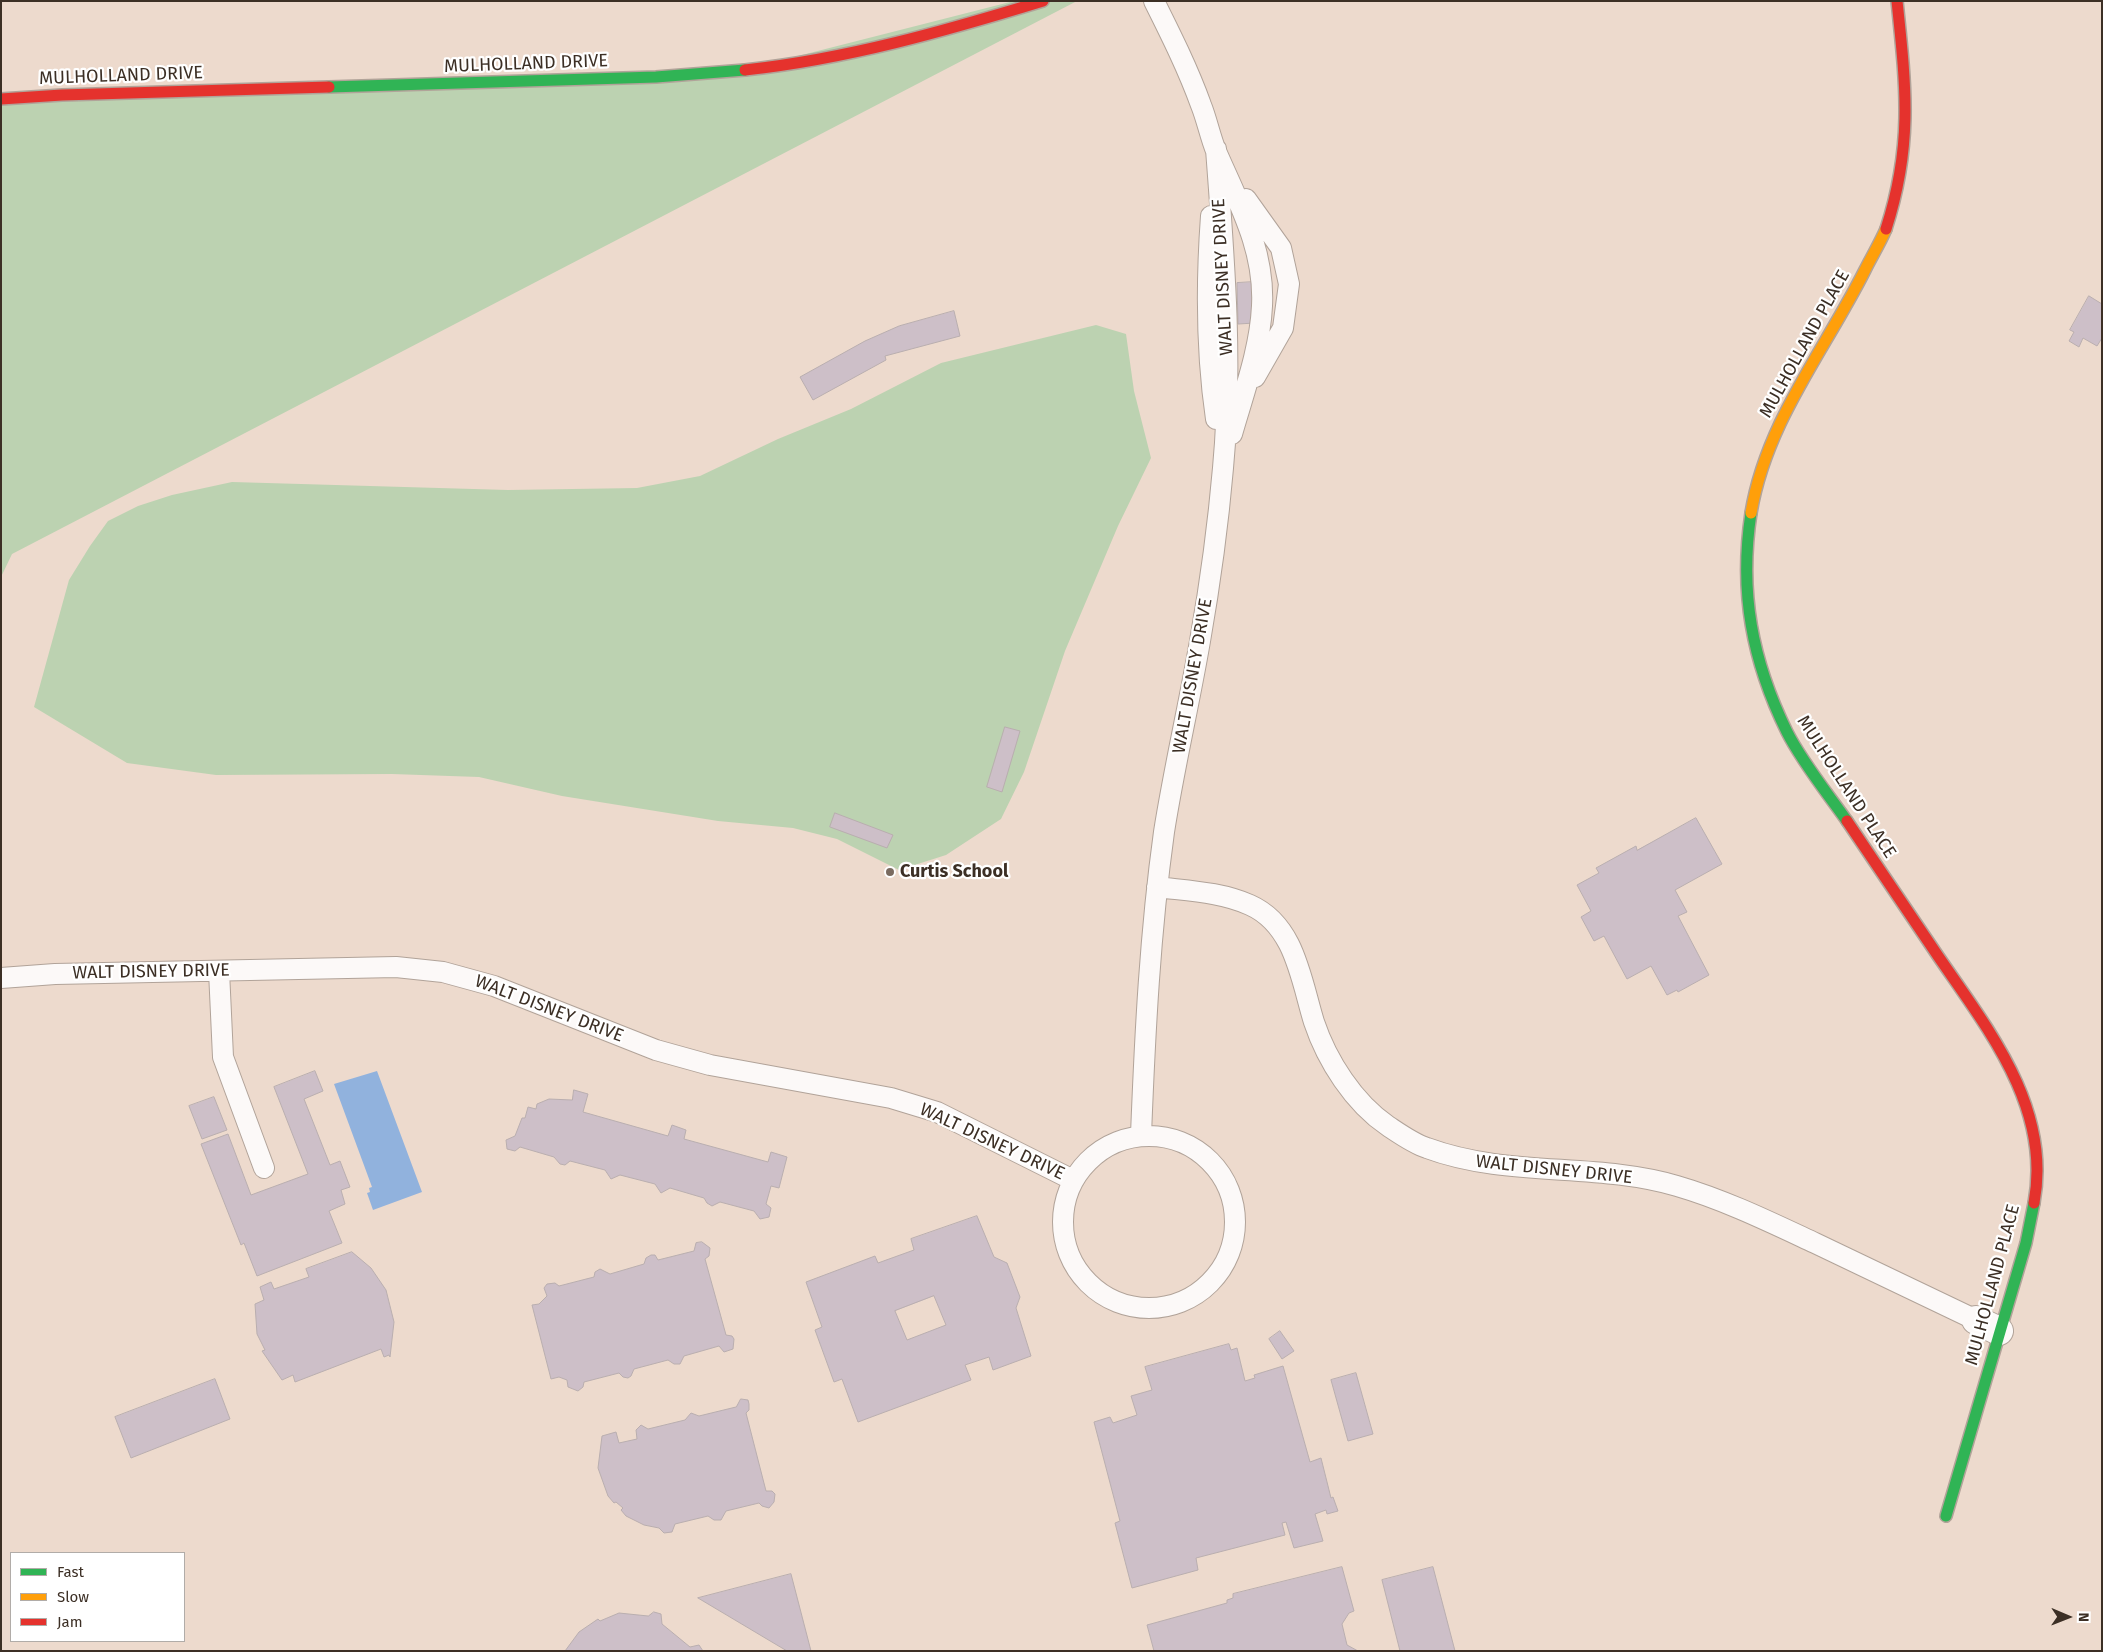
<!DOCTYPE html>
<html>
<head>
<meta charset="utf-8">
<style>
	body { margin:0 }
	#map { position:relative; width:2103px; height:1652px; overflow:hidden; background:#eddacd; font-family:"Fira Sans",sans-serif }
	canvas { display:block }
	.frame { position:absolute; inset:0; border:2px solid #3c2f25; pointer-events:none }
	.legend { position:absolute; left:10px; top:1552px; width:175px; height:90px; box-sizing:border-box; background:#fff; border:1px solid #b1aca8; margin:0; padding:6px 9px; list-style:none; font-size:15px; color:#3c2f25 }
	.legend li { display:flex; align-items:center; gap:10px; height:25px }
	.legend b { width:25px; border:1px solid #b1aca8 }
	.north { position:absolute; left:2043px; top:1592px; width:50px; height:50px; -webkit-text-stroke:4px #fff; paint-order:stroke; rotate:91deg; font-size:14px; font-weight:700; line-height:20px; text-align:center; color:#3c2f25 }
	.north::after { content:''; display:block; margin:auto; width:18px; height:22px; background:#3c2f25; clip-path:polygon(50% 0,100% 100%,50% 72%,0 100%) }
</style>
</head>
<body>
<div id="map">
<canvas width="2103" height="1652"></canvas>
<div class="frame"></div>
<ul class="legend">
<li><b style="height:6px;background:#30b455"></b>Fast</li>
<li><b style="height:6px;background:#ff9f0a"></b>Slow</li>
<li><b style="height:6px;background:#e5322d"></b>Jam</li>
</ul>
<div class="north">N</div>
</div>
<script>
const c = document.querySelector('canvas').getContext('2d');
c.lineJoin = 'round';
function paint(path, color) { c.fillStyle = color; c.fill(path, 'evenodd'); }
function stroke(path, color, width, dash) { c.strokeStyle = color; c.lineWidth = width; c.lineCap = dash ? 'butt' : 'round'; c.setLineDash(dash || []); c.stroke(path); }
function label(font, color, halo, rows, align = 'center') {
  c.font = font + ' "Fira Sans",sans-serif'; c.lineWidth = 4.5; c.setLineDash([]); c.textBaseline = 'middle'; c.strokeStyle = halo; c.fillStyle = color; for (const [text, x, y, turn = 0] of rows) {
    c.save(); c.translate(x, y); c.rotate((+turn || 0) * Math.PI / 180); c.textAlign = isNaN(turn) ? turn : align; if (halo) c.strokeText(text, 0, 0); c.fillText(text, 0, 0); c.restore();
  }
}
const green = new Path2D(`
	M1014,1H1077L12,554L1,577V99L743,70Z
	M1096,325L1126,334L1134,391L1151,458L1118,526L1065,651L1024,772L1001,819L946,855L899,870L837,839L793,828L718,821L562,796L479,777L392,774L216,775L127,763L34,707L69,580L90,546L108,521L138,506L172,495L232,482L508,490L637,488L700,476L778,439L851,409L941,363Z`);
const water = new Path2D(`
	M377,1071L422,1192L373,1210L367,1193L370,1192L369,1188L372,1187L334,1084Z`);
const building = new Path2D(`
	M1254,282L1255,323L1238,324L1237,283Z
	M2089,296L2102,304V338L2097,346L2083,338L2079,347L2069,341L2074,332L2070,330Z
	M954,311L960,336L885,356L886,360L813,400L800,377L865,341L899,326Z
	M1005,727L1020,731L1002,792L987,787Z
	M835,813L893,835L887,848L830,827Z
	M1696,818L1722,864L1675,890L1687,912L1678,916L1709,975L1678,992L1677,990L1667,995L1651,966L1627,979L1604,936L1594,941L1581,917L1591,911L1577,885L1599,873L1596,868L1636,846L1637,850Z
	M315,1071L323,1091L304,1099L330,1165L340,1161L350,1187L341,1190L345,1204L329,1211L342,1243L257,1276L244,1243L241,1245L201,1144L228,1134L251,1195L308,1174L274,1087Z
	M574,1090L588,1094L583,1112L668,1136L672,1125L686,1130L684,1139L768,1162L771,1152L787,1157L779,1188L771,1186L766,1204L771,1208L769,1217L760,1219L754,1211L720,1202L712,1206L707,1203L704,1198L670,1188L661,1193L655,1184L620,1175L611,1179L605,1170L570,1161L565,1165L560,1164L554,1157L520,1147L515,1151L507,1149L506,1140L515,1136L522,1118H525L528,1107L536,1109L537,1104L549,1099L572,1100Z
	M214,1097L227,1130L202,1139L189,1106Z
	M977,1216L994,1257L1007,1263L1020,1297L1016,1308L1031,1356L993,1370L989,1357L965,1365L971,1380L858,1422L842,1379L834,1382L815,1330L822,1327L806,1282L875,1256L878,1263L914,1250L911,1239ZM934,1296L946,1325L907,1340L895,1311Z
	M702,1242L710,1248L709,1256L705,1259L726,1335L732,1336L734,1339L733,1349L724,1352L719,1346L684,1356L680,1364H674L668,1360L634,1369L631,1376L628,1378L623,1377L619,1373L584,1382L583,1387L578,1391L568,1387L567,1380L559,1377L551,1379L532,1305L539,1304L547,1296L544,1288L547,1284L555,1283L559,1286L594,1277L595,1272L600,1269L610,1274L644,1264L646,1258L651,1255H655L658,1260L694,1251L696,1243Z
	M352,1252L371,1268L386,1290L394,1322L390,1357L389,1355L384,1357L381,1349L295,1382L293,1375L282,1380L262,1351L265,1350L257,1334L255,1304L264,1300L260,1287L271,1282L274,1289L309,1277L306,1269Z
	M1280,1331L1294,1351L1282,1359L1269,1339Z
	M1229,1344L1231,1350L1237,1348L1245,1381L1255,1378L1254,1375L1283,1366L1310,1462L1321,1458L1331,1498L1333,1497L1338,1511L1327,1514L1326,1510L1315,1514L1323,1541L1294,1548L1286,1522L1282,1523L1285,1535L1196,1558L1198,1570L1132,1588L1115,1523L1120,1521L1094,1422L1110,1417L1113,1423L1137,1415L1131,1396L1152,1390L1145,1367Z
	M1356,1373L1373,1434L1348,1441L1331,1380Z
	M215,1379L230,1419L131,1458L115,1417Z
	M741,1399L748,1400L749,1404V1410L746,1413L766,1491H772L775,1494L774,1502L769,1508L762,1506L759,1503L726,1511L721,1520H714L708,1516L675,1524L672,1532L664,1533L659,1528L644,1525L626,1516L621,1510L623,1508L616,1502L614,1503L608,1496L598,1468L602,1436L616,1432L619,1443L637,1439L636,1430L641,1425L648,1429L685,1420L691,1413L699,1416L736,1407Z
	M1342,1567L1354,1611L1349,1613L1342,1624L1347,1645L1358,1651H1154L1147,1625L1227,1603V1600L1233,1598V1594Z
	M1433,1567L1455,1651H1400L1382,1580Z
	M791,1574L811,1651H787L698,1598Z
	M654,1612L661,1614L662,1624L690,1647L699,1645L703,1651H565L579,1632L598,1619L600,1621L619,1613L648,1616Z`);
const lane = new Path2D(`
	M1154,1C1171,35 1188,69 1201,105C1207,120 1210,136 1216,151C1238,202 1265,249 1262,306C1260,349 1244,392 1232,434
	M1246,199L1281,248L1289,284L1283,328L1255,377
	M1211,216C1206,285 1206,351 1216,419
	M1157,887C1189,891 1221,892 1250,905C1295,925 1301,980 1314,1022C1327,1061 1354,1103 1388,1126C1400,1134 1414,1144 1427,1148C1508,1178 1596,1162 1677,1186C1725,1200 1770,1222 1815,1243C1869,1269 1923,1295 1976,1320
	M219,971L223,1057L264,1168
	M1,978L55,974L396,967L443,972L494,986L656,1050L710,1065L891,1098L937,1112L1073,1180
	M1141,1135C1145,1033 1150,933 1164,832C1174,768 1189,705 1200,641C1210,584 1218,526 1223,468C1233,361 1224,256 1216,149
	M1063 1222a86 86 0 1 1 172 0a86 86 0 1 1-172 0Z`);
const street = new Path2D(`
	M1976,1320L1999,1331`);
const fast = new Path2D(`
	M329,87L656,77L745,70
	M1751,513C1739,592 1752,661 1787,732C1802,762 1828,794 1847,821
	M1946,1516L2026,1243L2034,1203`);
const slow = new Path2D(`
	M1751,513C1766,422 1825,350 1865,270C1872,256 1880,243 1886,229`);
const jam = new Path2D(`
	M745,70C847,59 945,31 1043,1
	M1,99L62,95L329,87
	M1886,229C1913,145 1906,87 1897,1
	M1847,821C1877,866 1908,911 1938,956C1988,1029 2052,1108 2034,1203`);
const markers = [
	[890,872,5,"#7a6b60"]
];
const streetNames = [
	["MULHOLLAND DRIVE",526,64,-2],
	["MULHOLLAND DRIVE",121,76,-2],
	["WALT DISNEY DRIVE",1223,277,-93],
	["MULHOLLAND PLACE",1805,344,-61],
	["WALT DISNEY DRIVE",1193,676,-80],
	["MULHOLLAND PLACE",1846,787,57],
	["WALT DISNEY DRIVE",151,972,-1],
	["WALT DISNEY DRIVE",549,1009,21],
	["WALT DISNEY DRIVE",992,1142,25],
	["WALT DISNEY DRIVE",1554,1170,6],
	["MULHOLLAND PLACE",1993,1285,-75]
];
const poiNames = [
	["Curtis School",900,872]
];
paint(green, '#bcd2b1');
paint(water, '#91b2dd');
paint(building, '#cdbfc8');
stroke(building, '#b9aeaf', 1);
stroke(lane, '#b1a399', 22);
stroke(street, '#b1a399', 30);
stroke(fast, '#b1a399', 14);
stroke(slow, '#b1a399', 14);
stroke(jam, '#b1a399', 14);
stroke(lane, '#fcf9f8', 20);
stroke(street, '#fcf9f8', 28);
stroke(fast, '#30b455', 11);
stroke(slow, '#ff9f0a', 11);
stroke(jam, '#e5322d', 11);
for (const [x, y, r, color] of markers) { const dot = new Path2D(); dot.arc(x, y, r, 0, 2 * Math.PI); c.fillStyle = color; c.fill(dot); stroke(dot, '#fff', 2); }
label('18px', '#3c2f25', '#fff', streetNames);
label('bold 18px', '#3c2f25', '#fff', poiNames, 'left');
</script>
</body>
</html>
